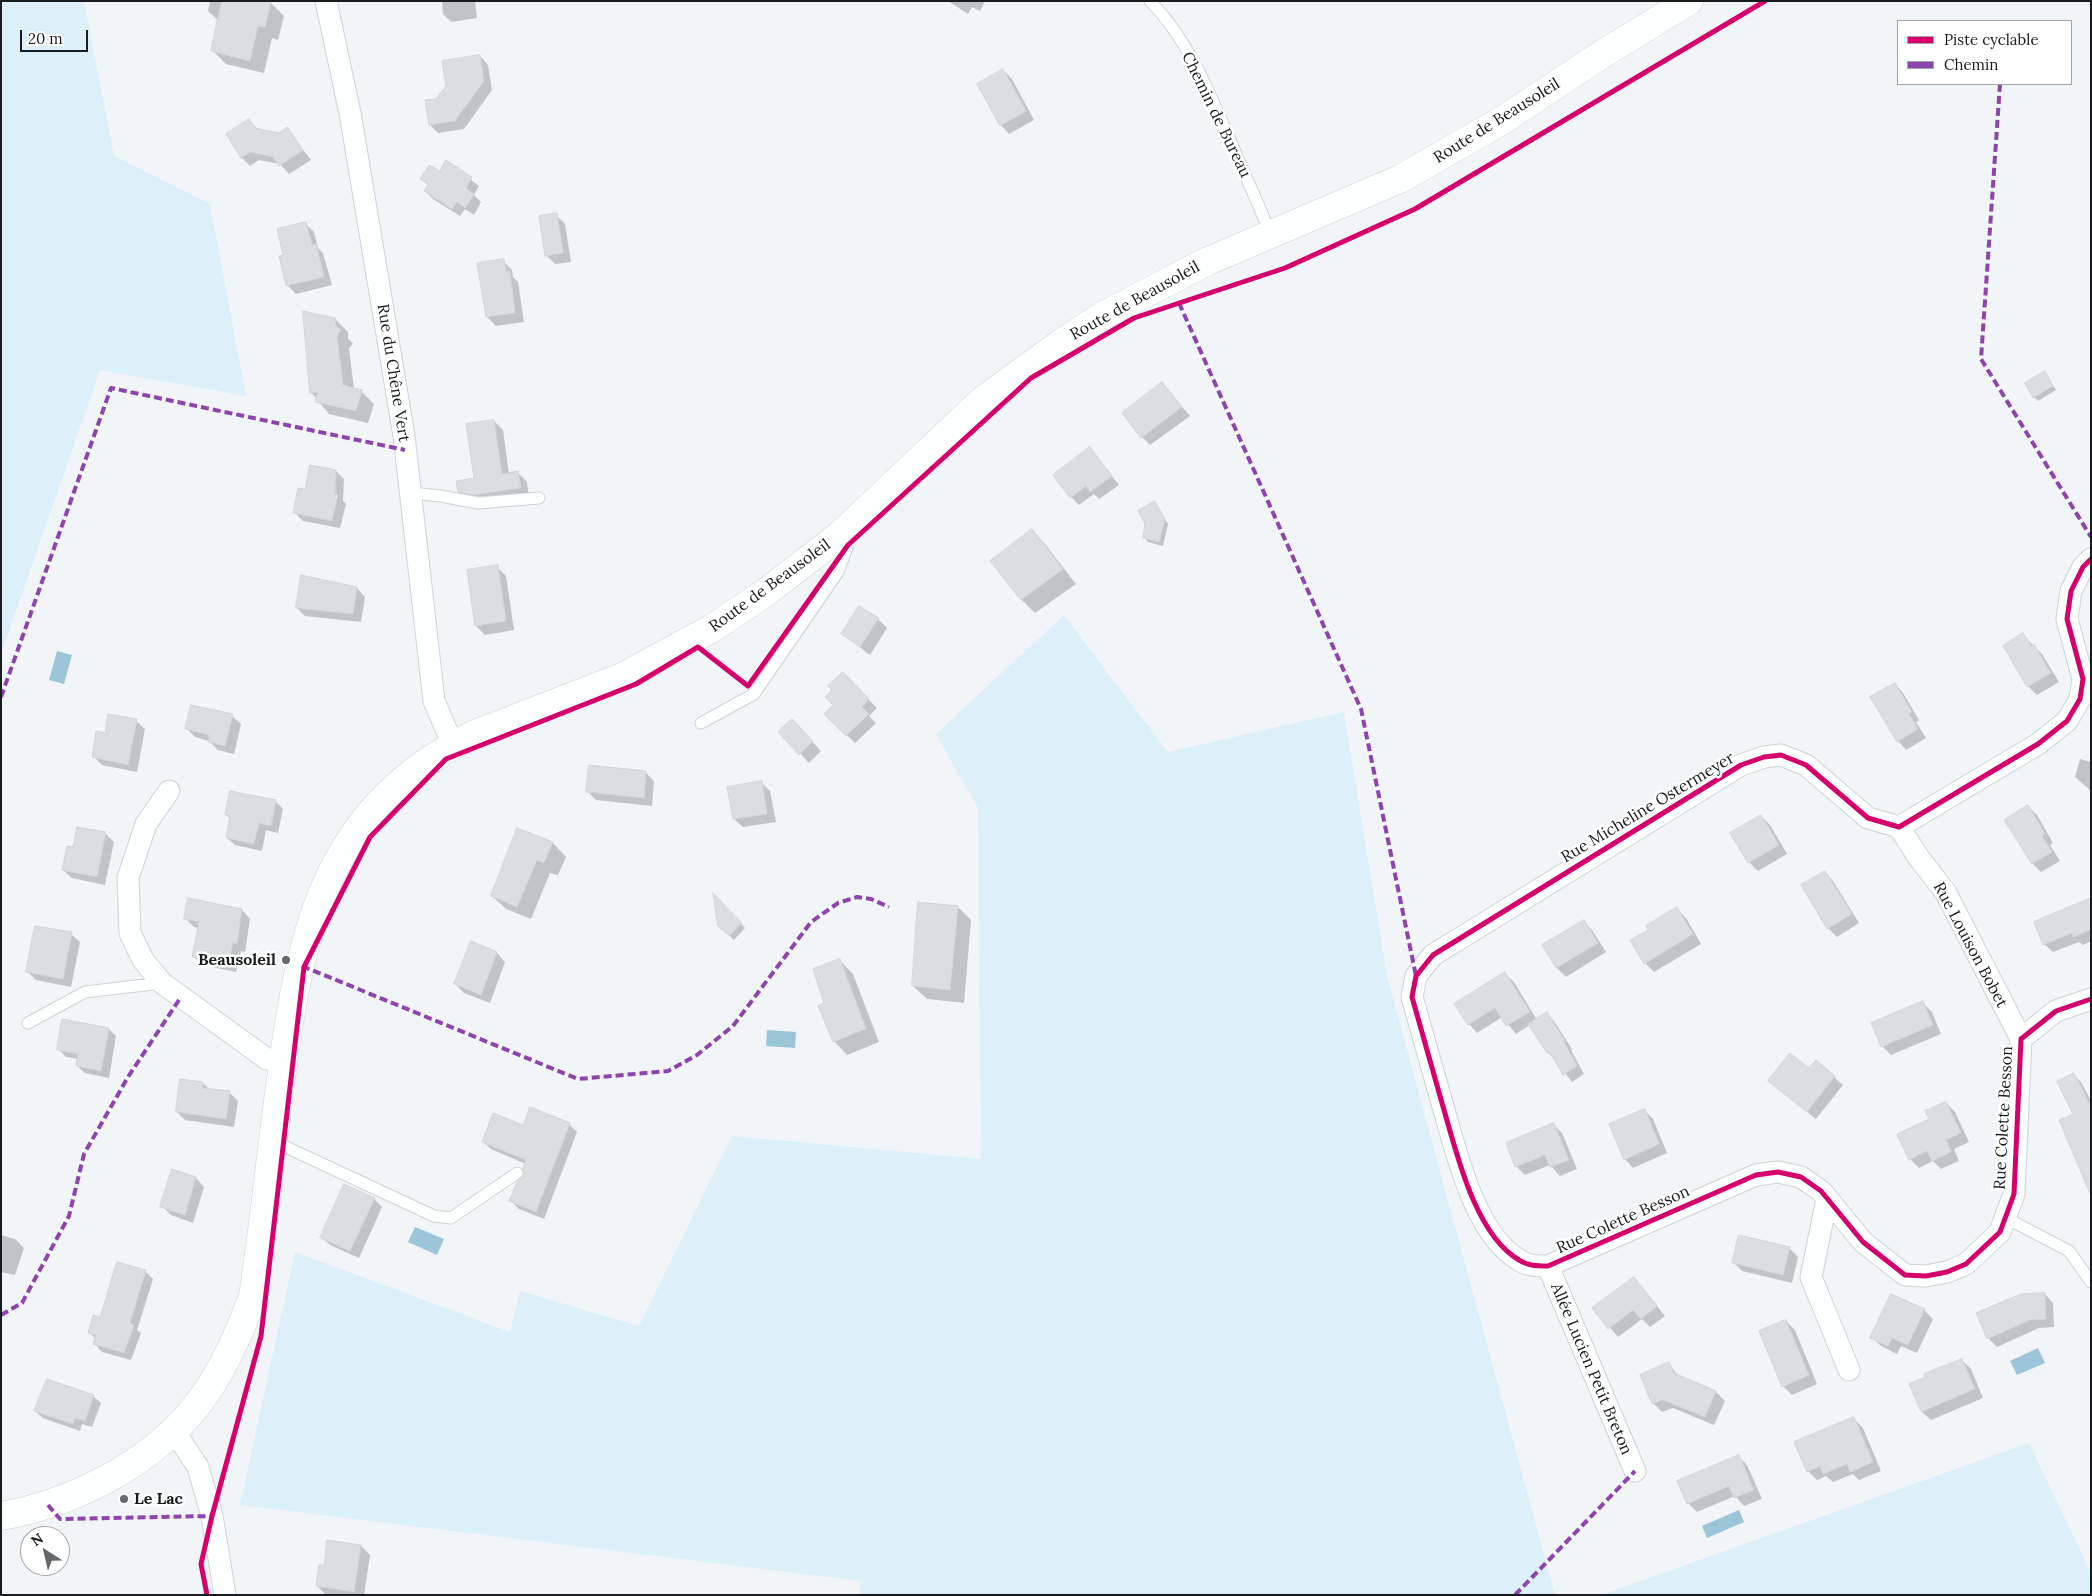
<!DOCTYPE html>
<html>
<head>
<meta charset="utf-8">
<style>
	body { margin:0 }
	#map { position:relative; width:2092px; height:1596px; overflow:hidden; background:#f1f5f7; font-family:Lora,serif }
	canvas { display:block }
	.frame { position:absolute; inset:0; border:2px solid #191c1e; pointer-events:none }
	.legend { position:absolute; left:1897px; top:20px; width:175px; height:65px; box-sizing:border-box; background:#fff; border:1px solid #a3a4a5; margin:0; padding:6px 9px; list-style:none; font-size:15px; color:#191c1e }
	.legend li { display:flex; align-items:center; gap:10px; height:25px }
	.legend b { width:25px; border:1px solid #a3a4a5 }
	.north { position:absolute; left:20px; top:1526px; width:50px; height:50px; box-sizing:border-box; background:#fff; border:1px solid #a3a4a5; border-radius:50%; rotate:325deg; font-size:14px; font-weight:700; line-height:20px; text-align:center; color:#191c1e }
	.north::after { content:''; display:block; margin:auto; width:18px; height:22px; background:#65686a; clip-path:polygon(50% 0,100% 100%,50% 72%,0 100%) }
	.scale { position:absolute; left:20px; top:30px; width:68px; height:22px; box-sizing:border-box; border:2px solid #191c1e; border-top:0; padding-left:6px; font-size:15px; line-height:18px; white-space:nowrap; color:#191c1e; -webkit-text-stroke:4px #fff; paint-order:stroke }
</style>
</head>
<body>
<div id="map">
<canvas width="2092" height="1596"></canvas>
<div class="frame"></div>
<ul class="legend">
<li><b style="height:6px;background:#d6006c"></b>Piste cyclable</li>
<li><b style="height:6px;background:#8e44ad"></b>Chemin</li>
</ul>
<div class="north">N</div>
<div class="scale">20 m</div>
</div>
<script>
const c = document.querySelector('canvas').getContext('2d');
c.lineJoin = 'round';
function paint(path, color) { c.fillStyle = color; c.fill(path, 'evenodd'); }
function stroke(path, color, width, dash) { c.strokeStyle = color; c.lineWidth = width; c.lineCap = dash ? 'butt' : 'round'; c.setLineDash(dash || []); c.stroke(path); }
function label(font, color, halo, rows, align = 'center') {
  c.font = font + ' Lora,serif'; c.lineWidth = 5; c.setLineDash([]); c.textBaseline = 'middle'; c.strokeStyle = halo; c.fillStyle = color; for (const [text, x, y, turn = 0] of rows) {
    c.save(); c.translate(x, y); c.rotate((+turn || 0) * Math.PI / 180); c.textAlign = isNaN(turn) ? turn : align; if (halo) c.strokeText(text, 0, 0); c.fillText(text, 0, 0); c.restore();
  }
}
const green = new Path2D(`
	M1,1H84L114,156L210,204L246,396L100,370L1,654Z
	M1064,615L1168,752L1344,712L1387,976L1555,1595H859L861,1581L240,1505L295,1252L510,1332L520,1291L639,1326L732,1136L981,1159L978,808L936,734Z
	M2029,1443L2091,1573V1595H1601Z`);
const water = new Path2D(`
	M57,651L72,655L64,684L49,680Z
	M767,1030L796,1032L795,1048L766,1046Z
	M415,1227L444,1239L437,1255L408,1242Z
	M2038,1348L2045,1363L2017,1375L2010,1361Z
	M1739,1510L1744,1522L1707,1538L1702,1526Z`);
const shadow = new Path2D(`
	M210,1H265L270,2L284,16L278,40L272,38L264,73L226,64L212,50L219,21L208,11Z
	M442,1H475L477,18L451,22L443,14Z
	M948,1H985L980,11L972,7L968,14Z
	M480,56L488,65L492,90L464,129L438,133L430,125L437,100Z
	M1003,70L1012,79L1034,120L1009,134L1001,125Z
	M249,121L258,130L279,134L287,129L311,160L289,174L280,164L259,160L250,166L241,157Z
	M447,162L479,186L474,195L481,202L474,215L465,209L460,216L433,199L425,191L429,186L422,179L440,173Z
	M556,215L565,224L571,262L555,264L546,255Z
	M305,223L314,232L318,248L323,253L332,285L296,294L287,285L285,256Z
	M503,261L512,270L513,277L518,282L524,322L496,326L487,317Z
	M335,319L348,332V339L353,343L349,349L354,389L361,391L374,404L368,423L329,414L311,392Z
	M2045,373L2056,390L2038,401L2034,397Z
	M1162,383L1190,416L1150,445L1142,437Z
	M494,421L503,430L509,474L518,473L527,482L529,497L468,500L459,491L475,479Z
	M1090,449L1119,485L1099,499L1094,494L1079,505L1071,497Z
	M336,471L344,479L343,501L346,504L340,528L303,521L295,513L306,491Z
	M1155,503L1168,524L1163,546L1148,542L1144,537Z
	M1032,530L1045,544L1076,584L1035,613L1022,600L992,561Z
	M497,567L506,576L514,630L485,635L476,626Z
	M357,588L365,597L361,622L305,616L297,608Z
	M878,619L887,628L870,655L843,634Z
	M2023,635L2042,654L2059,682L2037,695L2028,686L2004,646Z
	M843,674L877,708L869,716L876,723L855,743L826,714L834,705V690Z
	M1895,684L1903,693L1919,720L1916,722L1926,738L1906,750L1898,741L1872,698Z
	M232,716L241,724L234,754L218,750L209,741L195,737L187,729Z
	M136,721L145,729L137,772L102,765L93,756L106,734Z
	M801,729L821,751L809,763L780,732Z
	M2080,759L2091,762V791L2075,777Z
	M645,772L654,781L652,806L596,800L587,791Z
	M761,782L770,791L776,822L743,827L734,819Z
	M275,801L283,809L278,833L266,830L262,851L235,845L227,838L231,819L226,815Z
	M2028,807L2037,815L2053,843L2050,845L2060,861L2041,872L2033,864Z
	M1761,816L1770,825L1787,854L1758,871L1749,862Z
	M518,830L553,843L566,857L558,875L550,873L531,919L506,909L492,896Z
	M105,833L114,842L105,885L72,878L63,870L74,848Z
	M1825,873L1833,881L1859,923L1837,937L1828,928Z
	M715,896L745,928L734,940L719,925Z
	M2091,900V941L2083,945L2079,942L2053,952L2044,944Z
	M958,907L971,920L964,1003L927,999L913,986Z
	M1677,909L1686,918L1701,944L1654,972L1645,963L1650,930Z
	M242,910L250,919L245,952L241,951L236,972L202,965L193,956L199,928L194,927L186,919Z
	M1583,921L1592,930L1606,952L1566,977L1557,968L1543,946Z
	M71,934L80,942L71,987L36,980L27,971Z
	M497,953L505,962L490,1003L464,993L455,984Z
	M839,960L853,974L879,1042L847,1055L834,1041L826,1004Z
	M1505,974L1514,982L1537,1020L1546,1014L1554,1021L1572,1049L1571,1050L1584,1074L1572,1082L1548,1052L1530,1025L1516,1034L1502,1017L1477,1033L1469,1024Z
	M1923,1003L1932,1012L1941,1034L1891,1055L1882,1046Z
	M109,1029L116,1036L109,1078L85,1073L77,1066L79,1059L66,1057L58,1049Z
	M1809,1070L1834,1077L1843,1085L1816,1119L1770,1081Z
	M2074,1075L2081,1082L2091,1101V1172L2075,1115Z
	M203,1083L210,1090L229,1092L238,1101L234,1127L185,1120L177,1112Z
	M1946,1103L1955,1112L1969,1142L1954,1149L1959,1161L1941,1169L1933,1161L1919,1168L1910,1159L1930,1120Z
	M1644,1110L1653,1119L1667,1153L1633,1168L1625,1159Z
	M569,1124L577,1132L544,1219L519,1209L511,1201L525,1176L526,1164L491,1149L483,1141L524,1126Z
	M1553,1124L1562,1133L1577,1169L1560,1176L1550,1165L1525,1175L1516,1166Z
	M196,1178L204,1187L193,1223L171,1215L162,1206Z
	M374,1199L382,1207L359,1258L330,1245L322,1237Z
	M1,1235L15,1239L24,1248L15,1275L1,1272Z
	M1789,1248L1798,1257L1792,1283L1742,1271L1733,1262Z
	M145,1271L153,1279L137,1330L141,1333L131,1360L102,1352L95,1344L96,1339L89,1332Z
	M1634,1278L1665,1316L1650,1327L1642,1319L1618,1337L1594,1309Z
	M2045,1294L2053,1303L2054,1327L2039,1328L1997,1347L1988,1338Z
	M1924,1310L1933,1319L1917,1353L1901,1346L1897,1354L1881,1346L1872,1337Z
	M1786,1321L1795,1330L1817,1384L1792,1395L1783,1386Z
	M1962,1360L1971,1369L1983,1398L1931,1420L1922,1412L1911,1384Z
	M1669,1364L1679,1377L1716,1392L1725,1401L1714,1425L1673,1408L1662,1412L1653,1403Z
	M93,1396L101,1403L92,1427L82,1424L80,1431L43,1418L35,1411Z
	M1854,1419L1863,1428L1881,1471L1859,1480L1853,1474L1833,1482L1826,1476L1817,1480L1808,1471Z
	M1738,1456L1747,1465L1762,1499L1744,1506L1735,1496L1697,1512L1688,1503Z
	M361,1546L370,1555L364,1595H326L317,1586L325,1566Z`);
const building = new Path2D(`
	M222,1H271L265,27L258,26L250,61L211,51Z
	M480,55L484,81L455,121L429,125L425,100L436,99L446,86L442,61Z
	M1003,69L1026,111L1000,126L977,84Z
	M249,119L255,128L279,133L287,127L303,150L279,166L273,157L250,152L241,158L226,134Z
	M446,160L472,177L466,188L474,194L465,208L457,202L452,209L424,191L428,184L420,179L429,165L440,171Z
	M557,213L563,253L545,256L539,216Z
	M306,222L312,245L316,244L324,277L286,286L279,256L283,255L277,229Z
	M504,259L506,272L510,271L515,313L486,317L477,263Z
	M303,311L335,318L336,326L341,330L337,336L343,385L362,390L356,411L315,402L318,392L310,393Z
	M2045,371L2053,386L2033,398L2025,383Z
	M1162,382L1182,407L1141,438L1122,413Z
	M494,420L502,474L518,471L521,488L474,495L458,492L456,481L474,478L466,424Z
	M1090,447L1112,476L1090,492L1086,486L1070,498L1053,475Z
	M310,465L336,470L335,494L338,495L332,521L293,513L298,488L305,489Z
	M1155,501L1165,519L1159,542L1143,538L1145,524L1138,511Z
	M1032,529L1063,569L1021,600L990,561Z
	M498,565L506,621L475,626L467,570Z
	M301,575L357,587L353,614L296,608Z
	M859,606L879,618L860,647L841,634Z
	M2023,633L2031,646L2034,644L2051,673L2027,687L2003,646Z
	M843,672L869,699L862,707L869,714L846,736L824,714L833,705L825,697L832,690L828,686Z
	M1895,683L1912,712L1909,714L1918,729L1897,742L1870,697Z
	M191,705L233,714L225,746L208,742L209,735L185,729Z
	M108,714L137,719L128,765L92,757L96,731L105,733Z
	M792,719L813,741L799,755L778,732Z
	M589,765L646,771L644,798L586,792Z
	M762,781L767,814L733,819L727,787Z
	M230,791L276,800L271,826L259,823L254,844L226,838L230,816L225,815Z
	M2028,805L2045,834L2042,836L2052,852L2032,864L2004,820Z
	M1761,815L1779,845L1748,863L1730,833Z
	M77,827L106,832L97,877L62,870L67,846L73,847Z
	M517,828L553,842L544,863L537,860L517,907L491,896Z
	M1825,871L1852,914L1827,929L1801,885Z
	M713,893L742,923L729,936L718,926Z
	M188,898L242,909L237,944L233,943L228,964L192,957L199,922L184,919Z
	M2091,898V930L2073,937L2072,933L2043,945L2034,922Z
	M918,902L958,906L950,990L912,986Z
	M1677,907L1693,934L1644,964L1630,940L1648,930L1646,926Z
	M1584,920L1598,943L1556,968L1542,945Z
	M35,926L72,932L63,979L26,972Z
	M471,941L497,952L481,995L454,984Z
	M840,959L866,1029L833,1042L818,1006L824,1003L813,969Z
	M1505,972L1530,1012L1506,1026L1495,1008L1468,1025L1454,1004Z
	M1923,1001L1933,1025L1881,1047L1871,1023Z
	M1547,1012L1565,1041L1564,1042L1577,1066L1563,1075L1550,1052L1547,1053L1528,1024Z
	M62,1019L109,1028L101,1071L76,1066L78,1054L57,1050Z
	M1790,1053L1809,1068L1816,1060L1835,1076L1807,1112L1768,1081Z
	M2074,1073L2091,1106V1196L2059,1120L2073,1114L2057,1082Z
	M180,1079L203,1082V1088L230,1091L226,1119L176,1112Z
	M1946,1102L1961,1133L1946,1140L1951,1152L1932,1161L1927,1151L1909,1160L1897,1134L1929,1119L1925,1111Z
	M530,1107L570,1123L536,1212L509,1201L517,1182L524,1176L523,1168L526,1160L482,1142L493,1113L523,1125Z
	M1645,1109L1659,1144L1624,1160L1609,1124Z
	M1554,1123L1569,1160L1550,1167L1545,1155L1515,1167L1506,1143Z
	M172,1169L196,1177L185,1215L160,1207Z
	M344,1184L375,1198L350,1251L320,1238Z
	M1739,1235L1790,1247L1783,1275L1732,1263Z
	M117,1262L146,1270L130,1323L134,1325L124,1353L93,1344L96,1335L88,1333L93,1315L100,1317Z
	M1634,1277L1657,1306L1641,1319L1633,1310L1608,1329L1592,1308Z
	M2045,1293L2046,1319L2030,1320L1987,1339L1976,1313L2021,1294Z
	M1891,1294L1925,1309L1908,1345L1892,1338L1888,1346L1870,1338Z
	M1786,1320L1809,1375L1782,1387L1759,1331Z
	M1962,1359L1975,1389L1921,1412L1909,1384L1925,1377L1924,1374Z
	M1669,1362L1674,1373L1716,1391L1705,1417L1663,1400L1652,1404L1640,1375Z
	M47,1379L94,1395L85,1421L75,1418L73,1424L34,1411Z
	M1854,1417L1873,1462L1850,1472L1847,1464L1823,1474L1820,1466L1807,1472L1794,1442Z
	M1739,1455L1754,1490L1734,1498L1729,1486L1687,1504L1677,1481Z
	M327,1540L361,1545L354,1592L316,1586L319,1565H324Z`);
const lane = new Path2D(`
	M1150,1C1191,42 1213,102 1236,154C1247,181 1261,207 1270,235
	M411,493L441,496L478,503L539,498
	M701,723L754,694L838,572L848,545L839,536
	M28,1023L85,992L162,983
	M273,1141L434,1216L451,1218L517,1173
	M2006,1218L2069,1251L2091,1282`);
const street = new Path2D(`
	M326,1L350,113L404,436L434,701L453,745
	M2091,559L2083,567L2071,591L2067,619L2083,679L2080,699L2067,721L2038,744L1899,827L1868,818L1806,765L1781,755L1764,757L1741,765L1433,955L1416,976L1412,997C1422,1032 1432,1067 1442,1103C1456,1150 1474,1234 1519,1260C1528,1266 1537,1266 1548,1266L1756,1175L1778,1172L1801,1177L1821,1191L1863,1242L1905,1275L1926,1276L1947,1272L1966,1264L2000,1232L2014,1194L2021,1039L2056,1011L2091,999
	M169,791L146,824L128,878L130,933L143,960L162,983L267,1059L283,1062
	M1899,827L1919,858L1946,893L2021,1039
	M1827,1199L1811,1277L1849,1370
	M1548,1266L1635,1471
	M175,1432L198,1467L212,1516L225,1595`);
const secondary = new Path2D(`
	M1,1516C38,1510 72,1497 105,1480C187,1436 222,1382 253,1296C264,1224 271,1151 281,1079C301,928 326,807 475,734L622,677L711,629L765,593L839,536L983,400L1060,344L1102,316L1208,261L1400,179L1503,120L1601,55L1689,1`);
const quiet = new Path2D(`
	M2000,84L1981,359L2091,537
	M1179,303L1361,709L1416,976
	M1,697L111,388L405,450
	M302,966L578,1079L668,1071L697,1055L733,1026L811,922L838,903L857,897L871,899L889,907
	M1,1315L22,1303L69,1216L84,1154L128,1077L181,997
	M48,1505L60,1519L212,1516
	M1515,1595L1635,1471`);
const cycleway = new Path2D(`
	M2091,559L2083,567L2071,591L2067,619L2083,679L2080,699L2067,721L2038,744L1899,827L1868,818L1806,765L1781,755L1764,757L1741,765L1433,955L1416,976L1412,997C1422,1032 1432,1067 1442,1103C1456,1150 1474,1234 1519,1260C1528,1266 1537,1266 1548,1266L1756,1175L1778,1172L1801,1177L1821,1191L1863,1242L1905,1275L1926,1276L1947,1272L1966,1264L2000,1232L2014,1194L2021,1039L2056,1011L2091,999
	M207,1595L201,1564L212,1516L261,1336L304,967L370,837L446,759L636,684L698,647L748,686L848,545L1031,378L1134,318L1285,268L1415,209L1765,1`);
const markers = [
	[286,960,5,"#65686a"],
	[124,1499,5,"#65686a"]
];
const streetNames = [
	["Chemin de Bureau",1216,115,64],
	["Route de Beausoleil",1497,121,-32],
	["Route de Beausoleil",1135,301,-29],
	["Rue du Chêne Vert",393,373,81],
	["Route de Beausoleil",770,586,-36],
	["Rue Micheline Ostermeyer",1648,808,-31],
	["Rue Louison Bobet",1970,945,62],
	["Rue Colette Besson",2004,1118,-87],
	["Rue Colette Besson",1623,1220,-24],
	["Allée Lucien Petit Breton",1591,1369,67]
];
const poiNames = [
	["Beausoleil",276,960],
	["Le Lac",134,1499,"left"]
];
paint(green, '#ddeff9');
paint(water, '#9cc5da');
paint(shadow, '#0003');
paint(building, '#dadedf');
stroke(building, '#d2d5d7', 1);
stroke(lane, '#cfd3d4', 13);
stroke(street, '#cfd3d4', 23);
stroke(secondary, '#cfd3d4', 29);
stroke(lane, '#fdfefe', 11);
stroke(street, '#fdfefe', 21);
stroke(secondary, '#fdfefe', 28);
stroke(quiet, '#8e44ad', 4, [8, 4]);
stroke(cycleway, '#d6006c', 5);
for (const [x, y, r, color] of markers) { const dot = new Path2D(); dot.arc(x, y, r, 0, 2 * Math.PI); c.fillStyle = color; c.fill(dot); stroke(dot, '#fff', 2); }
label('16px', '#191c1e', '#fff', streetNames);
label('bold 16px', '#191c1e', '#fff', poiNames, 'right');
</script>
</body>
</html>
